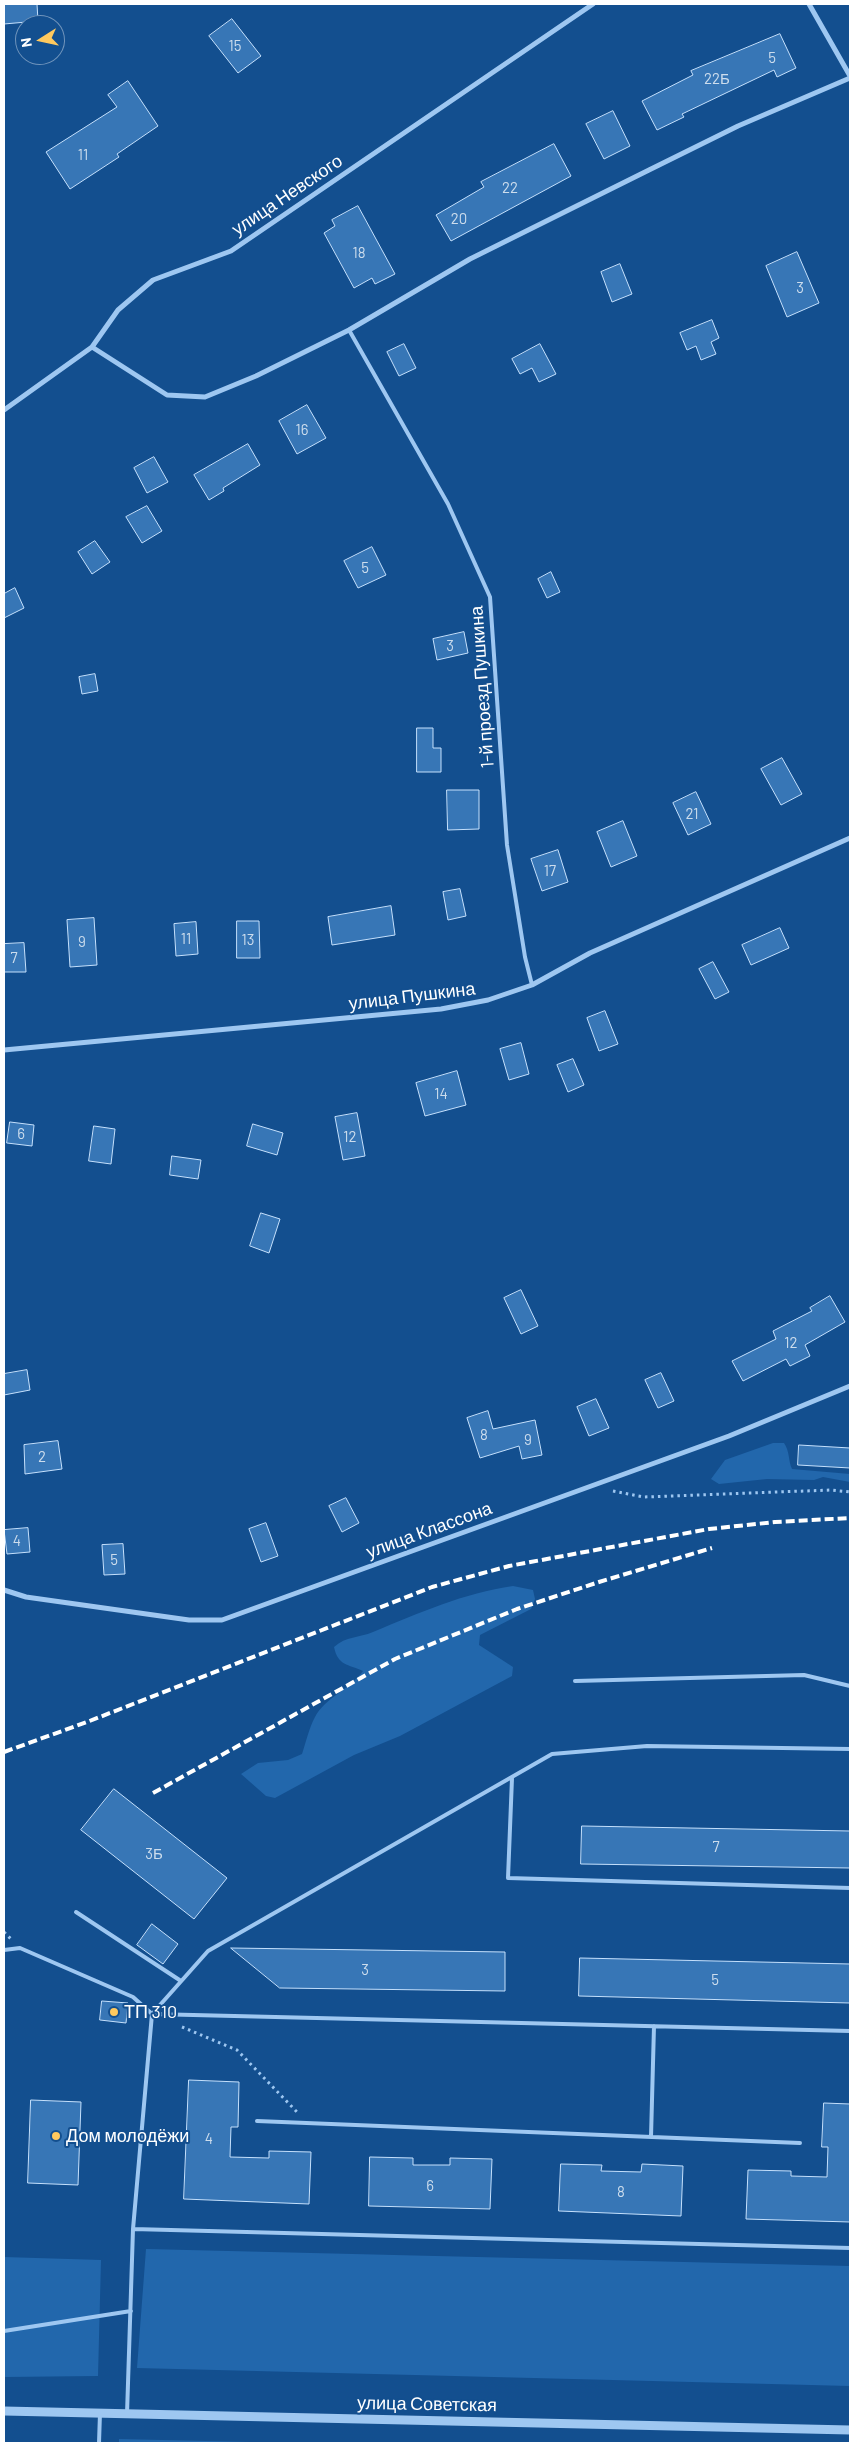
<!DOCTYPE html>
<html>
<head>
<meta charset="utf-8">
<style>
	body { margin:0 }
	#map { position:relative; width:854px; height:2447px; overflow:hidden; background:#134f8f; font-family:Barlow,sans-serif }
	canvas { display:block }
	.frame { position:absolute; inset:0; border:5px solid #fff; pointer-events:none }
	.north { position:absolute; left:15px; top:15px; width:50px; height:50px; box-sizing:border-box; background:#134f8f; border:1px solid #7195bc; border-radius:50%; rotate:260deg; font-size:14px; font-weight:700; line-height:20px; text-align:center; color:#fff }
	.north::after { content:''; display:block; margin:auto; width:18px; height:22px; background:#ffc95e; clip-path:polygon(50% 0,100% 100%,50% 72%,0 100%) }
</style>
</head>
<body>
<div id="map">
<canvas width="854" height="2447"></canvas>
<div class="frame"></div>
<div class="north">N</div>
</div>
<script>
const c = document.querySelector('canvas').getContext('2d');
c.lineJoin = 'round';
function paint(path, color) { c.fillStyle = color; c.fill(path, 'evenodd'); }
function stroke(path, color, width, dash) { c.strokeStyle = color; c.lineWidth = width; c.lineCap = dash ? 'butt' : 'round'; c.setLineDash(dash || []); c.stroke(path); }
function label(font, color, halo, rows, align = 'center') {
  c.font = font + ' Barlow,sans-serif'; c.lineWidth = 4; c.setLineDash([]); c.textBaseline = 'middle'; c.strokeStyle = halo; c.fillStyle = color; for (const [text, x, y, turn = 0] of rows) {
    c.save(); c.translate(x, y); c.rotate((+turn || 0) * Math.PI / 180); c.textAlign = isNaN(turn) ? turn : align; if (halo) c.strokeText(text, 0, 0); c.fillText(text, 0, 0); c.restore();
  }
}
const green = new Path2D(`
	M773,1443H784C790,1452 788,1460 792,1469L850,1474V1482L823,1477L814,1480L767,1479L719,1484L711,1479L725,1460Z
	M513,1586L533,1590L535,1599L531,1609L480,1635L479,1645L513,1667L512,1676L400,1736L354,1755L275,1798L266,1796L241,1774L258,1763L288,1760L302,1754C306,1742 309,1728 315,1717C325,1698 350,1689 363,1671C348,1664 338,1666 334,1647C346,1636 359,1638 373,1632C419,1613 464,1593 513,1586Z
	M146,2249L850,2266V2386L137,2368Z
	M4,2257L101,2260L98,2376L4,2377Z
	M119,2439L294,2443H119Z`);
const building = new Path2D(`
	M4,4H37L38,21L4,24Z
	M232,19L261,56L238,73L209,36Z
	M780,34L796,68L777,77L774,70L682,114L684,117L657,130L642,101L693,75L691,71Z
	M128,81L158,126L117,154L119,157L70,189L46,152L117,107L108,95Z
	M613,111L630,146L604,159L586,124Z
	M554,144L571,176L451,241L436,215L484,187L481,182Z
	M358,206L395,274L375,284L372,278L354,288L324,233L335,226L332,220Z
	M797,252L819,303L787,317L766,266Z
	M620,264L632,294L612,302L601,272Z
	M712,320L719,338L711,342L716,354L701,360L696,346L687,350L680,333Z
	M404,344L416,368L399,376L387,352Z
	M540,344L556,374L539,382L532,368L520,374L512,359Z
	M307,405L326,438L297,454L279,421Z
	M248,444L260,465L223,488L224,491L209,500L194,475Z
	M154,457L168,482L147,493L134,468Z
	M147,506L162,531L142,543L126,517Z
	M95,541L110,562L92,574L78,552Z
	M372,547L386,575L358,588L344,561Z
	M551,572L560,592L547,598L538,579Z
	M15,588L24,608L4,618V594Z
	M464,632L468,653L437,660L433,639Z
	M95,674L98,691L82,694L79,677Z
	M417,728H433V748H441V772H417Z
	M782,758L802,794L781,805L761,769Z
	M447,790H479V829L448,830Z
	M696,792L711,824L688,835L673,803Z
	M623,821L637,856L611,867L597,832Z
	M558,850L568,882L542,891L531,859Z
	M460,889L466,916L448,920L443,892Z
	M391,906L395,935L332,945L328,917Z
	M94,918L97,965L70,967L67,920Z
	M237,921H259L260,958H237Z
	M196,922L198,954L176,956L174,924Z
	M780,928L789,948L751,965L742,945Z
	M24,943L26,972H4V944Z
	M713,962L729,992L715,999L699,969Z
	M605,1011L618,1044L599,1051L587,1018Z
	M521,1043L529,1074L509,1080L500,1049Z
	M573,1059L584,1085L568,1092L557,1065Z
	M457,1071L466,1105L425,1116L416,1083Z
	M357,1113L365,1156L343,1160L335,1117Z
	M10,1122L34,1125L32,1146L7,1143Z
	M253,1124L283,1133L277,1155L247,1146Z
	M94,1126L115,1129L111,1164L89,1161Z
	M172,1156L201,1160L198,1179L170,1175Z
	M261,1213L280,1219L269,1253L250,1246Z
	M521,1290L538,1326L521,1334L504,1298Z
	M830,1296L845,1322L805,1345L810,1356L790,1366L786,1359L743,1381L732,1361L776,1339L773,1331L812,1311L810,1308Z
	M27,1370L30,1390L4,1395V1374Z
	M661,1373L674,1401L658,1408L645,1380Z
	M596,1399L609,1428L589,1436L577,1407Z
	M488,1411L493,1429L535,1420L542,1455L522,1459L519,1446L480,1458L467,1418Z
	M58,1441L62,1469L25,1474L24,1445Z
	M799,1445L850,1448V1468L798,1465Z
	M346,1498L359,1523L342,1532L329,1506Z
	M266,1523L278,1556L261,1562L249,1529Z
	M28,1528L30,1552L7,1554L4,1530Z
	M123,1544L125,1574L104,1575L102,1545Z
	M114,1789L227,1878L194,1919L81,1830Z
	M582,1826L850,1831V1868L581,1864Z
	M152,1924L178,1944L163,1964L137,1945Z
	M231,1948L505,1952V1991L280,1988Z
	M580,1958L850,1964V2003L579,1996Z
	M102,2001L128,2003L126,2023L100,2020Z
	M189,2080L239,2082L238,2127H231L230,2157L269,2158V2151L311,2152L309,2204L184,2199Z
	M31,2100L81,2102L78,2185L28,2183Z
	M824,2103L850,2104V2222L746,2219L748,2170L791,2171V2176L827,2177L828,2147H822Z
	M370,2157L413,2158V2165H450V2158L492,2159L490,2209L369,2206Z
	M561,2164L602,2165L601,2171L641,2172L642,2164L683,2166L681,2216L559,2211Z`);
const path = new Path2D(`
	M613,1491L644,1497L831,1490L850,1492
	M4,1932L11,1939
	M182,2027L237,2050L297,2112`);
const service = new Path2D(`
	M349,330L448,504L490,597L507,845L525,957L532,985
	M575,1681L804,1675L850,1686
	M512,1778L508,1878L850,1888
	M76,1912L181,1981
	M4,1950L20,1948L133,1997L152,2014L208,1951L552,1754L647,1746L850,1749
	M257,2121L800,2143
	M651,2137L654,2026
	M133,2229L850,2248
	M4,2331L131,2311
	M127,2414L133,2229L152,2014L850,2031
	M99,2443L100,2413`);
const minor = new Path2D(`
	M809,4L850,76
	M92,347L167,395L205,397L256,376L349,330L470,259L649,170L738,126L850,78
	M4,410L92,347L118,310L153,280L231,251L593,4
	M4,1050L441,1009L488,1000L532,985L590,953L850,838
	M4,1590L26,1597L189,1620H222L729,1436L850,1386`);
const tertiary = new Path2D(`
	M4,2411L850,2430`);
const rail = new Path2D(`
	M4,1752L87,1722L432,1587L509,1566L709,1529L775,1522L850,1518
	M153,1793L395,1659L517,1609L599,1582L712,1548`);
const markers = [
	[114,2012,5,"#ffc95e"],
	[56,2136,5,"#ffc95e"]
];
const numberNames = [
	["15",235,46],
	["5",772,58],
	["22Б",717,79],
	["11",83,155],
	["22",510,188],
	["20",459,219],
	["18",359,253],
	["3",800,288],
	["16",302,430],
	["5",365,568],
	["3",450,646],
	["21",692,814],
	["17",550,871],
	["11",186,939],
	["13",248,940],
	["9",82,942],
	["7",14,958],
	["14",441,1094],
	["6",21,1134],
	["12",350,1137],
	["12",791,1343],
	["8",484,1435],
	["9",528,1440],
	["2",42,1457],
	["4",17,1541],
	["5",114,1560],
	["7",716,1847],
	["3Б",154,1854],
	["3",365,1970],
	["5",715,1980],
	["4",209,2139],
	["6",430,2186],
	["8",621,2192]
];
const streetNames = [
	["улица Невского",287,195,-34],
	["1-й проезд Пушкина",482,687,-94],
	["улица Пушкина",412,996,-7],
	["улица Классона",429,1530,-20],
	["улица Советская",427,2404,1]
];
const poiNames = [
	["ТП 310",124,2012],
	["Дом молодёжи",66,2136]
];
paint(green, '#2267ac');
paint(building, '#3776b6');
stroke(building, '#c5e0fc', 1);
stroke(path, '#9ec7f1', 3, [2.5, 4]);
stroke(service, '#9ec7f1', 4);
stroke(minor, '#9ec7f1', 5);
stroke(tertiary, '#9ec7f1', 9);
stroke(rail, '#fff', 4, [9, 4]);
for (const [x, y, r, color] of markers) { const dot = new Path2D(); dot.arc(x, y, r, 0, 2 * Math.PI); c.fillStyle = color; c.fill(dot); stroke(dot, '#134f8f', 2); }
label('15px', '#cddded', null, numberNames);
label('18px', '#fff', '#134f8f', streetNames);
label('18px', '#fff', '#134f8f', poiNames, 'left');
</script>
</body>
</html>
